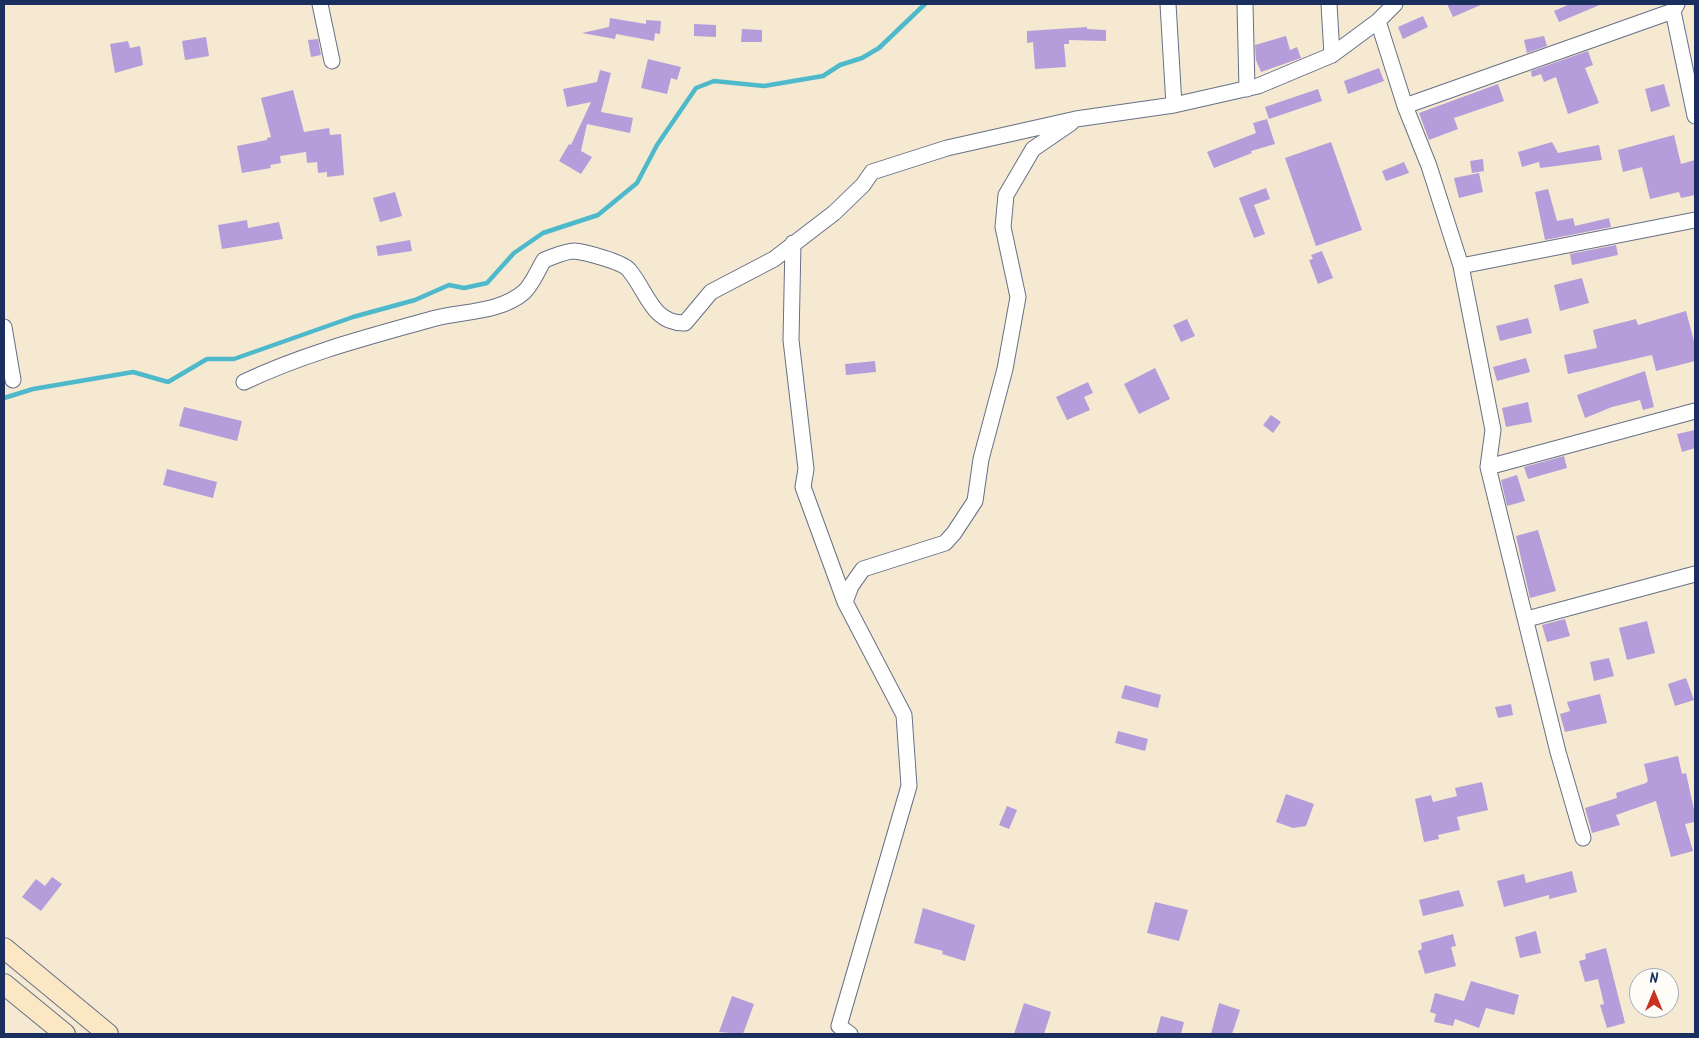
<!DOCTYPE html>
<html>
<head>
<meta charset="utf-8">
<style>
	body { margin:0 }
	#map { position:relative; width:1699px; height:1038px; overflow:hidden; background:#f5e9d2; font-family:Kalam,sans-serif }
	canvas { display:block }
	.frame { position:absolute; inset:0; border:5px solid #1b2f5e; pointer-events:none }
	.north { position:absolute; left:1629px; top:968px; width:50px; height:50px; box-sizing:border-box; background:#fdfcf7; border:1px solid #a3aaba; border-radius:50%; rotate:0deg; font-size:14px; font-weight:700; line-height:20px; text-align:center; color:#1b2f5e }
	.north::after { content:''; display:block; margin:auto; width:18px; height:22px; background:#c8321e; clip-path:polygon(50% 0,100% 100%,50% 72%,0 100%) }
</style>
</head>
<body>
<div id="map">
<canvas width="1699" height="1038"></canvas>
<div class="frame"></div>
<div class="north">N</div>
</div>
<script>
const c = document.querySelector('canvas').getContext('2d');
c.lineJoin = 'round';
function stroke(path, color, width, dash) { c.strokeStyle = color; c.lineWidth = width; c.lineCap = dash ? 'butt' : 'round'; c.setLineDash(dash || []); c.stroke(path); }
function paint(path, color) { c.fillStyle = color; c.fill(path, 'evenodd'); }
const stream = new Path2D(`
	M4,398L33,389L133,372L168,382L207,359H234L353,317L415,300L449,285L464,288L487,283L514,253L543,233L598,215L637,183L657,145L696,88L714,81L764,86L823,76L840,65L862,58L879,48L925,4`);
const building = new Path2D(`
	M1447,4H1483L1453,17Z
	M1570,4H1602L1559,22L1554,11Z
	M1423,16L1428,27L1403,39L1398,27Z
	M610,18L646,24V20L661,21L660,34L655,33L654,41L616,34L615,39L582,33L609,27Z
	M694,24L716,25V37L694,36Z
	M1087,27V29L1106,30V41L1069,40V44H1064L1066,67L1035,69L1033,42L1027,43V31Z
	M742,29L762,30V42H741Z
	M1286,36L1290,50L1297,47L1301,58L1261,72L1256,60L1255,45Z
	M1544,36L1547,46L1527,53L1524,40Z
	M206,37L209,56L185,60L182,41Z
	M318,39L321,55L311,57L308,40Z
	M128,41L130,48L140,46L143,65L115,73L110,44Z
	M1588,51L1593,65L1585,68L1599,103L1568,114L1556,77L1544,82L1541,74L1532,77L1531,71Z
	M648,59L681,67L677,80L671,78L667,94L641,88Z
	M1379,68L1384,81L1348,94L1344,81Z
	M600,70L611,73L601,112L633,118L630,133L587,124L581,151L592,157L581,174L559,161L569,144L571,145L591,102L567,107L563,89L597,82Z
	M1498,84L1504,101L1454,118L1458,129L1429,140L1419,113Z
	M1664,84L1670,106L1651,112L1645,89Z
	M1318,89L1322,101L1269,119L1265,107Z
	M293,90L304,132L329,128L330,135L341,134L344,175L327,177V172L318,173L317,162L307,163L306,152L280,156L281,163L270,165L271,168L242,173L237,146L267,140V138L271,137L261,98Z
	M1267,119L1275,144L1251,151L1252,153L1214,168L1207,152L1256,133L1253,123Z
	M1674,135L1681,164L1695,160V195L1681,198L1679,192L1650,199L1642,167L1623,172L1618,150Z
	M1331,142L1362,230L1316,246L1285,158Z
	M1552,142L1558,153L1599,145L1602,160L1540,168L1539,162L1522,167L1518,152Z
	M1483,159L1484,171L1472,173L1470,161Z
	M1404,162L1409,173L1386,181L1382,171Z
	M1479,173L1483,192L1459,198L1454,178Z
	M1266,188L1270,199L1254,205L1265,234L1254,238L1239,198Z
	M1548,189L1557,221L1573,218L1575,226L1609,218L1611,227L1545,240L1535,192Z
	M395,192L402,216L380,222L373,198Z
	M247,220L248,228L279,222L283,239L222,249L218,225Z
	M410,240L412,251L378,256L376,246Z
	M1616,245L1618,255L1572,265L1570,254Z
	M1322,251L1333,278L1318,284L1309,260L1313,259L1311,255Z
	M1582,278L1589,303L1560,311L1554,285Z
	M1686,311L1695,345V361L1656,371L1652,355L1568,374L1564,355L1597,348L1593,330L1636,319L1638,325Z
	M1528,318L1532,333L1500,341L1496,326Z
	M1187,319L1195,336L1181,342L1173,325Z
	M1526,358L1530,372L1497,381L1493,367Z
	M875,361L876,372L846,375L845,364Z
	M1155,368L1170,399L1139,414L1124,384Z
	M1645,371L1654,407L1643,410L1640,400L1612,407L1585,418L1577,395Z
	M1088,382L1093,393L1084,397L1090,410L1067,420L1056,397Z
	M1528,402L1532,422L1506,427L1502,408Z
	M184,407L242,421L237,441L179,426Z
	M1271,415L1281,422L1273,433L1263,425Z
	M1695,430V448L1682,452L1677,434Z
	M1564,456L1567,468L1528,479L1524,467Z
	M167,469L217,482L213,498L163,485Z
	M1517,475L1525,501L1507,506L1501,480Z
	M1538,530L1556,591L1530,598L1516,536Z
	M1565,619L1570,636L1547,642L1542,625Z
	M1647,621L1655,653L1627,660L1619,628Z
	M1609,658L1614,676L1594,681L1590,662Z
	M1686,678L1694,700L1675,706L1668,684Z
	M1125,685L1161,695L1158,708L1121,698Z
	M1600,694L1607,723L1565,732L1560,714L1570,711L1567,702Z
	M1511,704L1513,715L1498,718L1495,707Z
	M1118,731L1148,739L1145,751L1115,743Z
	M1678,756L1682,774L1686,773L1695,814V822L1685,824L1693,851L1671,857L1656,801L1616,815L1620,825L1592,833L1585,808L1617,798L1616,793L1646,783L1648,781L1644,764Z
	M1482,782L1488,810L1457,817L1460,830L1438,835L1439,839L1424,842L1415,799L1431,795L1433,802L1457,796L1455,788Z
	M1286,794L1314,804L1306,826L1293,828L1276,822Z
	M1007,806L1017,810L1009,829L999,825Z
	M1572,871L1577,892L1549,899V895L1504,907L1497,881L1524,874L1526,883Z
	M52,877L62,884L41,911L22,897L36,879L45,886Z
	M1459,890L1464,906L1423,916L1419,900Z
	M1155,902L1188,910L1179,941L1147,933Z
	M923,908L975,925L965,961L942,954L943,951L914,943Z
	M1536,931L1541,953L1520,958L1515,937Z
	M1453,934L1456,946L1451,947L1456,966L1425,974L1418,951L1422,949L1421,943Z
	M1606,948L1625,1023L1607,1028L1600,1005L1604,1004L1598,979L1585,982L1579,961L1586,959L1585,954Z
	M1471,981L1519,995L1514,1015L1486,1008L1479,1028L1455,1019L1453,1026L1434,1022L1436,1014L1430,1012L1435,993L1464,1001Z
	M732,996L754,1004L743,1034L719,1032Z
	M1024,1003L1051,1012L1044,1034H1014Z
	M1219,1003L1240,1010L1232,1034H1211Z
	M1161,1016L1184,1022L1181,1034H1156Z`);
const street = new Path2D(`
	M320,4L332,61
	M1168,4L1174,105
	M1245,4L1247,89
	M1329,4L1332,55
	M1677,4L1673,11L1695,116
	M1378,21L1405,106L1429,166L1461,266L1493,430L1488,467L1558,752L1583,838
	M1405,106L1673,11
	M793,243L791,340L806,469L803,487L845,602L904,715L909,786L839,1026L850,1034
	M1461,266L1695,220
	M4,327L13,380
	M244,382C305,353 368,337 432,319C461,311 500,313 524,292C532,285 538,270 544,260C553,257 565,251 574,251C585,252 623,262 629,270C647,291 652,324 685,323L711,292L774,259L834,213L863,185L872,172L947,148L1076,119L1174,105L1258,86L1332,55L1378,21L1395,4
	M1488,467L1695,411
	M845,602L851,586L863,569L945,543L954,533L975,501L981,459L1005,369L1018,297L1003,227L1006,195L1033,149L1071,123
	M1527,619L1695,574`);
const secondary = new Path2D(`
	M4,948L108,1034
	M4,984L65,1034`);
stroke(stream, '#4eb9ca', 4.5);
paint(building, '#b49dda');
stroke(street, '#677087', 17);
stroke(secondary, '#677087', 22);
stroke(street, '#fff', 15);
stroke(secondary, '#fbe7c3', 20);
</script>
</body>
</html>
